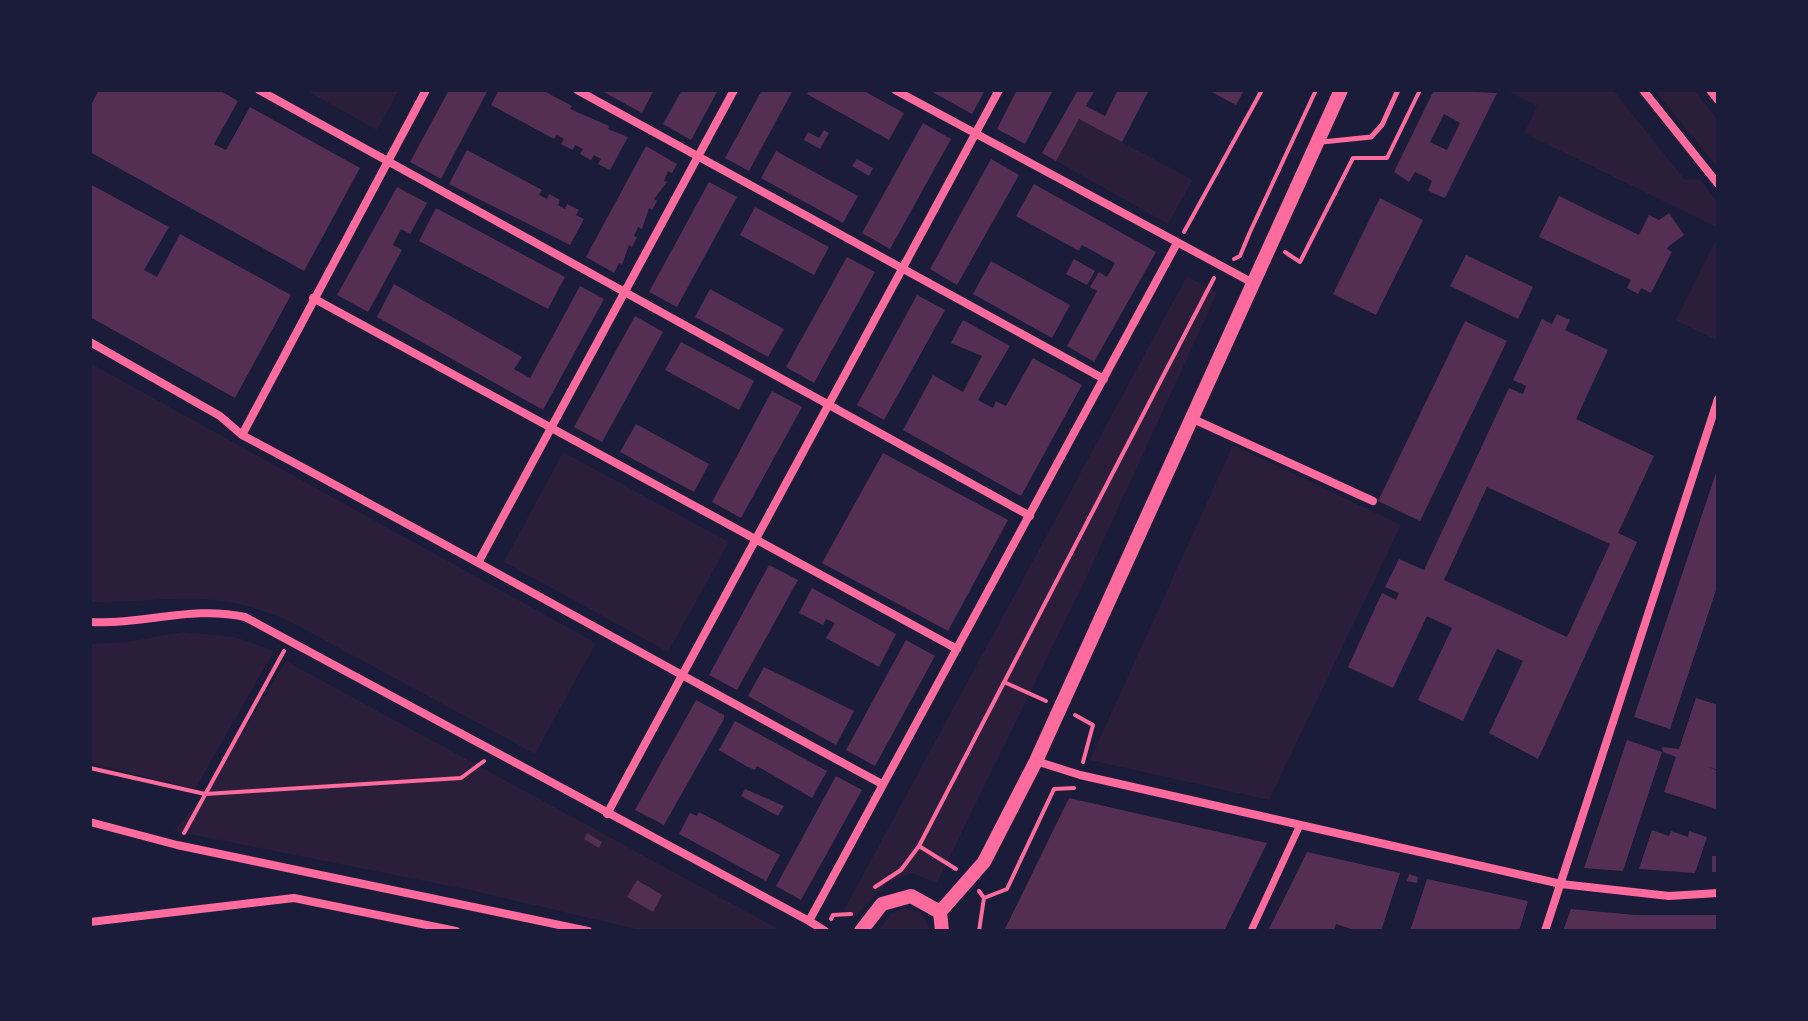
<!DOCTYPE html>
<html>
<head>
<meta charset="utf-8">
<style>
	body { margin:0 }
	#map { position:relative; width:1808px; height:1021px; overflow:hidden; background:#1b1b3a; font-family:Raleway,sans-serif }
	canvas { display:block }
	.frame { position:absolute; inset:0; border:92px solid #1b1b3a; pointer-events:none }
</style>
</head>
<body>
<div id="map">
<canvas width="1808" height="1021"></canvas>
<div class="frame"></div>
</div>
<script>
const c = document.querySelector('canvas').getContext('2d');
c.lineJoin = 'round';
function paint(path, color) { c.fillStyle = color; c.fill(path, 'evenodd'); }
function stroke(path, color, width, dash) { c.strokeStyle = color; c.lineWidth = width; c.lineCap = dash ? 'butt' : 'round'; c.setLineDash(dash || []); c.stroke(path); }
const green = new Path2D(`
	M305,90H399L377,130Z
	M1505,90H1613L1685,180L1700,179L1718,203V228L1524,133L1537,106Z
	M1655,90H1694L1718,120V168Z
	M1079,119L1193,180L1168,224L1056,161Z
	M1718,236V335L1716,340L1676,320Z
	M1187,276L1217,293L1087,576L937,883L912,873L887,883L853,919L844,910Z
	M90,363L596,643L535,754L289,621C208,586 172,603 90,602Z
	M1233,445L1401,525L1269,800L1090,760Z
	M563,452L729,542L668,652L504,562Z
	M183,632L235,637L274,651L195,789L90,763V644L127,642Z
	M286,661L782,931H644L470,890L174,831L205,794Z
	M904,908L921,912L931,931H878L891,914Z`);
const building = new Path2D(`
	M99,90H219L238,101L214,144L226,150L250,107L360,168L304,271L90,152V107Z
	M449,90H488L441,179L410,162Z
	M499,90H542L572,106L570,109L609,126L608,129L628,137L610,170L598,164L601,159L594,155L591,160L580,154L583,149L575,145L573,150L561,144L564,139L557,135L554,139L491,105Z
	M600,90H654L642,113Z
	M682,90H718L691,140L663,124Z
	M762,90H793L749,171L725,158Z
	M810,90H862L904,113L889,140L807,94Z
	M929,90H985L972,114Z
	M1017,90H1053L1025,144L997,129Z
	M1078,90H1095L1086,106L1105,116L1118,90H1149L1122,142L1079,119L1056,161L1042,153Z
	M1208,90H1244L1236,105Z
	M1434,90L1497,93L1445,198L1428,191L1432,181L1424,176L1415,172L1409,182L1394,172ZM1444,114L1460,123L1447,150L1430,142Z
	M923,123L951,139L890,249L862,233Z
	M824,130L829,133L820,149L804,140L808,132L819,138Z
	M646,146L677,164L672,173L668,171L664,181L667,182L654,199L657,201L652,210L649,208L642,229L638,227L634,236L637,237L632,247L629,245L622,265L619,263L614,273L586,257Z
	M467,150L542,190L539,195L547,199L549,194L560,200L558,205L565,209L567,204L579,210L576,215L584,219L570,245L449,184Z
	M776,151L858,196L843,223L761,178Z
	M857,159L873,168L869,176L852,166Z
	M991,159L1019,175L957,285L930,269Z
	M709,182L737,197L677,307L649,292Z
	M90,184L169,227L144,270L157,277L180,234L291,295L235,398L90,317Z
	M1034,184L1156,252L1094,362L1067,346L1097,291L1090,287L1099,272L1107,277L1115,263L1082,245L1079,251L1016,216Z
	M397,187L427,203L410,234L401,229L393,245L402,250L368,312L337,295Z
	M1559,196L1639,235L1649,215L1659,220L1669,213L1684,235L1669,246L1667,249L1672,252L1651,293L1641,288L1638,294L1627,288L1631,280L1539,237Z
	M1380,198L1423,220L1376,315L1333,294Z
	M755,207L829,247L814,275L740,235Z
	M436,208L565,277L548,309L419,241Z
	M1466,255L1533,287L1518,319L1450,286Z
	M847,257L875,272L814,383L786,367Z
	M1074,259L1095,271L1087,285L1066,274Z
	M991,261L1070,305L1052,338L973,294Z
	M394,284L522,357L514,369L530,378L580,286L604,299L543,410L377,317Z
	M710,289L784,329L768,357L695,317Z
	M917,295L945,310L884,420L857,405Z
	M1557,314L1570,320L1565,330L1608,350L1576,419L1654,456L1618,533L1637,542L1538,759L1489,733L1523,661L1497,649L1463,721L1418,700L1452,628L1427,616L1393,688L1348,667L1382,593L1396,600L1399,593L1385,587L1399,559L1424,570L1509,388L1523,394L1526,386L1513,380L1542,319L1552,324ZM1487,487L1610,544L1567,637L1444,580Z
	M635,316L663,332L602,442L574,427Z
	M963,320L1010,346L978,400L993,408L996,401L1006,406L1033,358L1082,385L1021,496L903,430L933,375L963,392L982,356L951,343Z
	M1465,321L1507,341L1420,521L1378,501Z
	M681,342L754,381L739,410L665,370Z
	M772,391L802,407L741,518L712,502Z
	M636,424L709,464L694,492L620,452Z
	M883,453L1008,520L948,631L822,563Z
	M1718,467V584L1670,729L1634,717Z
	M769,565L798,580L737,690L709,675Z
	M812,588L896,634L879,667L826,638L835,623L826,619L823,625L799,613Z
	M906,640L935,656L875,766L846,750Z
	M764,667L854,711L836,745L748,696Z
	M1696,698L1718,705V770L1706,766L1718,771L1716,809L1664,792L1676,757L1663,752L1662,747L1679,749Z
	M696,700L724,715V719L664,825L635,810Z
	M735,721L827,771L812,798L757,766L755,770L746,766L719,750Z
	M1627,740L1662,752L1623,871L1584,868Z
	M836,776L862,790L801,900L776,886Z
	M745,789L784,806L778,816L741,796Z
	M1069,798L1267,843L1224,931H1004Z
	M699,812L780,855L766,881L679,834L690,813L697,816Z
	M1652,830L1669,836L1671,831L1688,837L1689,831L1707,837L1695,873L1639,869Z
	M587,833L602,842L599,848L584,839Z
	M1307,852L1400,873L1381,931H1357L1336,924L1334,931H1268Z
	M1712,856H1718V872H1712Z
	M1409,874L1418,877L1417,883L1407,881Z
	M1427,879L1528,901L1519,931H1410Z
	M637,880L662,895L653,912L627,897Z
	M1571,909L1635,915H1718V931H1563Z`);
const path = new Path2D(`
	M1184,232L1262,90
	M1250,232L1316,90
	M1285,252L1300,262L1353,158H1387L1420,90
	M1234,259L1240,256L1250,232
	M1004,682L1046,701
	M1075,715L1093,725L1083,762
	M90,768L205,794L461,778L484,761
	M184,833L284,651
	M956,869L919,846L1214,278
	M875,887L901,870L919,846
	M984,898L1007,889L1054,789L1074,788
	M831,919L833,915L851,914
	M979,931L984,898L979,891`);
const service = new Path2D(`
	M1322,142L1371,137L1382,125L1398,90`);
const pedestrian = new Path2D(`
	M1251,931L1300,825`);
const minor = new Path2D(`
	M259,90L1030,516
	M577,90L1104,379
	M895,90L1253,283
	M1643,90L1718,184
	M1710,90L1718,100
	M313,298L957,649
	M90,342L220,416L242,435C457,549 668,669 882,784
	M1191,418L1373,501
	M242,435L426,90
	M479,561L734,90
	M90,622C143,625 192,605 245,617L809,921
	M1036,761L1080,775L1561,884L1669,896L1718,893
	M607,814L999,90
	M90,822L177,845L588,931
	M90,922L294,898L456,931
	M825,931L809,921L1177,243
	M1545,931L1718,399`);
const tertiary = new Path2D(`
	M940,912L984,862L1036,761L1341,90
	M861,931L882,904L911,896L940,912L942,931`);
paint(green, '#2a1e3b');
paint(building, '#542f53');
stroke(path, '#ff6b9d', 4);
stroke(service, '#ff6b9d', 5);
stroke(pedestrian, '#ff6b9d', 7);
stroke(minor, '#ff6b9d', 8);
stroke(tertiary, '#ff6b9d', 14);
</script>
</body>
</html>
